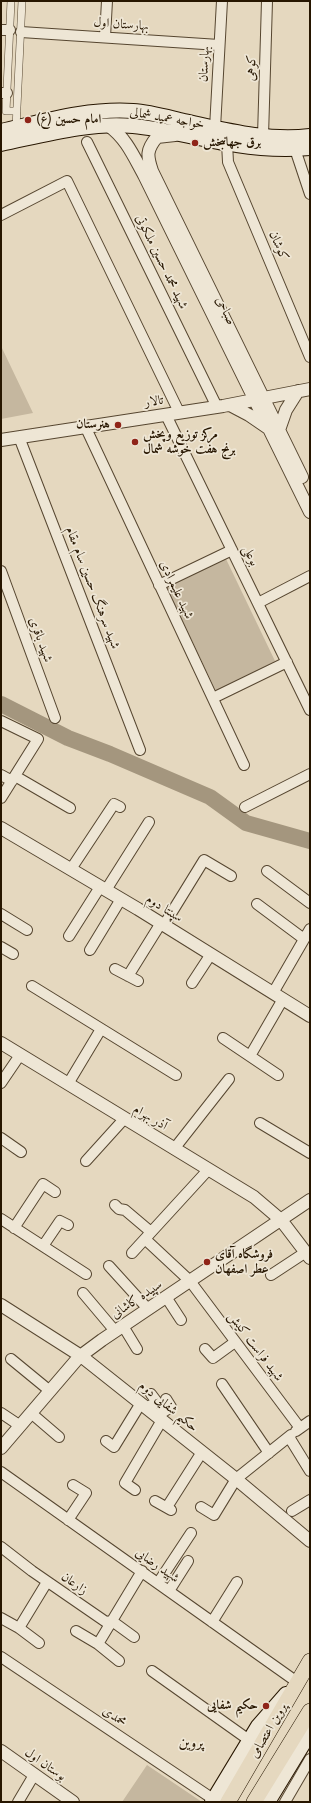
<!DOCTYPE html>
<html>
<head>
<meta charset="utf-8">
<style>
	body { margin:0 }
	#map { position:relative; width:311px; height:1803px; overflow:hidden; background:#e5d8bf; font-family:Cardo,serif }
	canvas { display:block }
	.frame { position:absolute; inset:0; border:2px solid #271600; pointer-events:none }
</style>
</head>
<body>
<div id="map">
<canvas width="311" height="1803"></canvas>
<div class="frame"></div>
</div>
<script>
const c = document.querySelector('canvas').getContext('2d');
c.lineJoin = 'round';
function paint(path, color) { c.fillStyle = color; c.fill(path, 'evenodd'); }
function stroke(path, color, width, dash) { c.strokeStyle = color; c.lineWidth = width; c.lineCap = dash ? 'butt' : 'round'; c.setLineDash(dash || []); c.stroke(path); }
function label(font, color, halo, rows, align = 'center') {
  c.font = font + ' Cardo,Amiri,serif'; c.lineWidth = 3.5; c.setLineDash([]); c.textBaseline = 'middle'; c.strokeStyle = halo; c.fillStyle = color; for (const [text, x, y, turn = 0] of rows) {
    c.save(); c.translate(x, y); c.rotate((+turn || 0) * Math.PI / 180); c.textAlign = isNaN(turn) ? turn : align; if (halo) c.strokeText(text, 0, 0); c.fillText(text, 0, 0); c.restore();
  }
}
const green = new Path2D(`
	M1,346L33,413L1,419Z
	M226,559L275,661L216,691L166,586Z
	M147,1765L202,1802H122Z`);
const river = new Path2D(`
	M1,704L68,738L110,754L210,797L246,823L310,841`);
const pedestrian = new Path2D(`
	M11,1L6,111H17
	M16,128L22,1`);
const minor = new Path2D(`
	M1,30H10
	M21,32L219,45
	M105,37L107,1
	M1,93H7
	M215,128L222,1
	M263,136L267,1
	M87,142L217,407
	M227,143L228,162L310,357
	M295,149L310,194
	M1,215L67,181L179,412
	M166,415L310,710
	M85,426L244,765
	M19,437L140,750
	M1,571L55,718
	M159,585L232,550
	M258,603L310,576
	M213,698L287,662
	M1,721L38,739L1,798
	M1,775L12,781
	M15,776L70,808
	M245,807L310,774
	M71,869L114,804L120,807
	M267,871L310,903
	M106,890L149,822
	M257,904L304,939
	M1,914L27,930
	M164,925L204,860L231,876
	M69,936L100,887
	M1,947L13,954
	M90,950L121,899
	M115,969L138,981
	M128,976L161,923
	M192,983L211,954
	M32,986L176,1075
	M273,993L310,929
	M223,1038L278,1075
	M250,1056L283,999
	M1,1083L20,1055
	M68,1084L101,1029
	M260,1123L310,1153
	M1,1138L21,1152
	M174,1149L229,1079
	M86,1161L124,1119
	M115,1205L119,1209L125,1210L151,1232
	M1,1219L86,1274
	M14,1228L43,1184L55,1192
	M145,1239L190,1281L300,1428
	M43,1246L60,1221L68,1225
	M132,1253L208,1170
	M109,1266L148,1309
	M271,1275L306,1252
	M83,1293L115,1331
	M166,1297L181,1320
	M123,1326L137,1349
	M205,1349L213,1358L235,1342
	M11,1359L50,1391
	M222,1384L269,1453
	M146,1408L157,1402L151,1394
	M1,1413L19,1425
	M31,1413L59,1437
	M157,1416L171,1407L166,1399
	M296,1431L310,1421
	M289,1437L310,1471
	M106,1441L114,1447L141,1403
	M1,1472L297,1682
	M135,1490L125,1483L162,1420
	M155,1501L171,1510
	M167,1507L202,1452
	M201,1507L214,1515L236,1479L291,1435
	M292,1511L310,1500
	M68,1520L86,1493L73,1485
	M1,1547L32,1571L106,1622L112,1621L134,1637
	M158,1583L191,1533
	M169,1591L188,1561
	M1,1618L19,1628L39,1643
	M212,1622L237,1582
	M19,1628L47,1582
	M76,1631L98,1644L119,1661
	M98,1644L142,1571
	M1,1657L213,1799
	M152,1671L249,1740
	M18,1802L34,1775
	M285,1802L310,1759`);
const tertiary = new Path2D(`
	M109,126C126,138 134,157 144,175L310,512
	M175,135L157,137C146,150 147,156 152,171L302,477
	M230,405L249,415L268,428
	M279,430L286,410L298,391
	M1,440L223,406L310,389
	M1,828L138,909L310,1016
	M1,1043L254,1197L281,1220L310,1258
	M1,1305L81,1356L236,1479L310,1541
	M1,1448L79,1357L102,1340L310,1200
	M1,1751L73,1802`);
const secondary = new Path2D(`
	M1,131C45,121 88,108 133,111C150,112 167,117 184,121C226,130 267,141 310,136
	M1,144C44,135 89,122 133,126C168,129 202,141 237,145C261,149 286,150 310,148
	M212,1802L258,1726L286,1694
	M268,1802L310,1733`);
const primary = new Path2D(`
	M228,1802L310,1661
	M254,1802L310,1711`);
const markers = [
	[28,120,4,"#8f2418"],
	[195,143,4,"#8f2418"],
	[118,425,4,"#8f2418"],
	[135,442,4,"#8f2418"],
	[207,1262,4,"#8f2418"],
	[266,1706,4,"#8f2418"]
];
const streetNames = [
	["بهارستان اول",121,25,4],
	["بهارستان",205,64,-87],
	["کوهی",252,68,-88],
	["خواجه عمید شمالی",167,119,10],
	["کوشان",278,246,67],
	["شهید محمد حسین ملکوتی",161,262,64],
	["صباحی",225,311,64],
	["تالار",154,402,-8],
	["بوعلی",250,556,64],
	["شهید سرهنگ حسین سام مقام",92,588,69],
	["شهید علیمرادی",176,590,65],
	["شهید باقری",40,640,70],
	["سپنتا دوم",164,909,32],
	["آذر بهرام",150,1118,31],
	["سپیده کاشانی",137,1300,-34],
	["شهید فراست کیش",255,1347,53],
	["حکیم شفایی دوم",168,1407,39],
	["شهید رضایی",157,1566,35],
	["زارعان",74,1584,35],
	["محمدی",114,1717,34],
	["پروین اعتصامی",269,1731,-60],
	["بوستان اول",45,1765,35]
];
const poiNames = [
	["امام حسین (ع)",36,120],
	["برق جهانبخش",203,143],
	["هنرستان",110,425,"right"],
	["مرکز توزیع وپخش",143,435],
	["برنج هفت خوشه شمال",143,450],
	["فروشگاه آقای",215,1255],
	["عطر اصفهان",215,1270],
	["حکیم شفایی",258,1706,"right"]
];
const quarterNames = [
	["پروین",191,1744]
];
paint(green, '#c5b79f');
stroke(river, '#a4967e', 16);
stroke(pedestrian, '#564630', 8);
stroke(minor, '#564630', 12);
stroke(tertiary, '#564630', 14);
stroke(secondary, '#271600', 16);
stroke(primary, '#271600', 16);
stroke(pedestrian, '#eee6d5', 7);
stroke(minor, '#eee6d5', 10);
stroke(tertiary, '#eee6d5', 12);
stroke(secondary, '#eee6d5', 14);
stroke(primary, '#e5d8bf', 15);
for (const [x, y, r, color] of markers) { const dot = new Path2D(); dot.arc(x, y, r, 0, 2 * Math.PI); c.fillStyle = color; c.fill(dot); stroke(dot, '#eee6d5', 1.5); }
label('13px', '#271600', '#eee6d5', streetNames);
label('bold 13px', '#271600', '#eee6d5', poiNames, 'left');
label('15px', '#271600', '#eee6d5', quarterNames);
</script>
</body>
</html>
